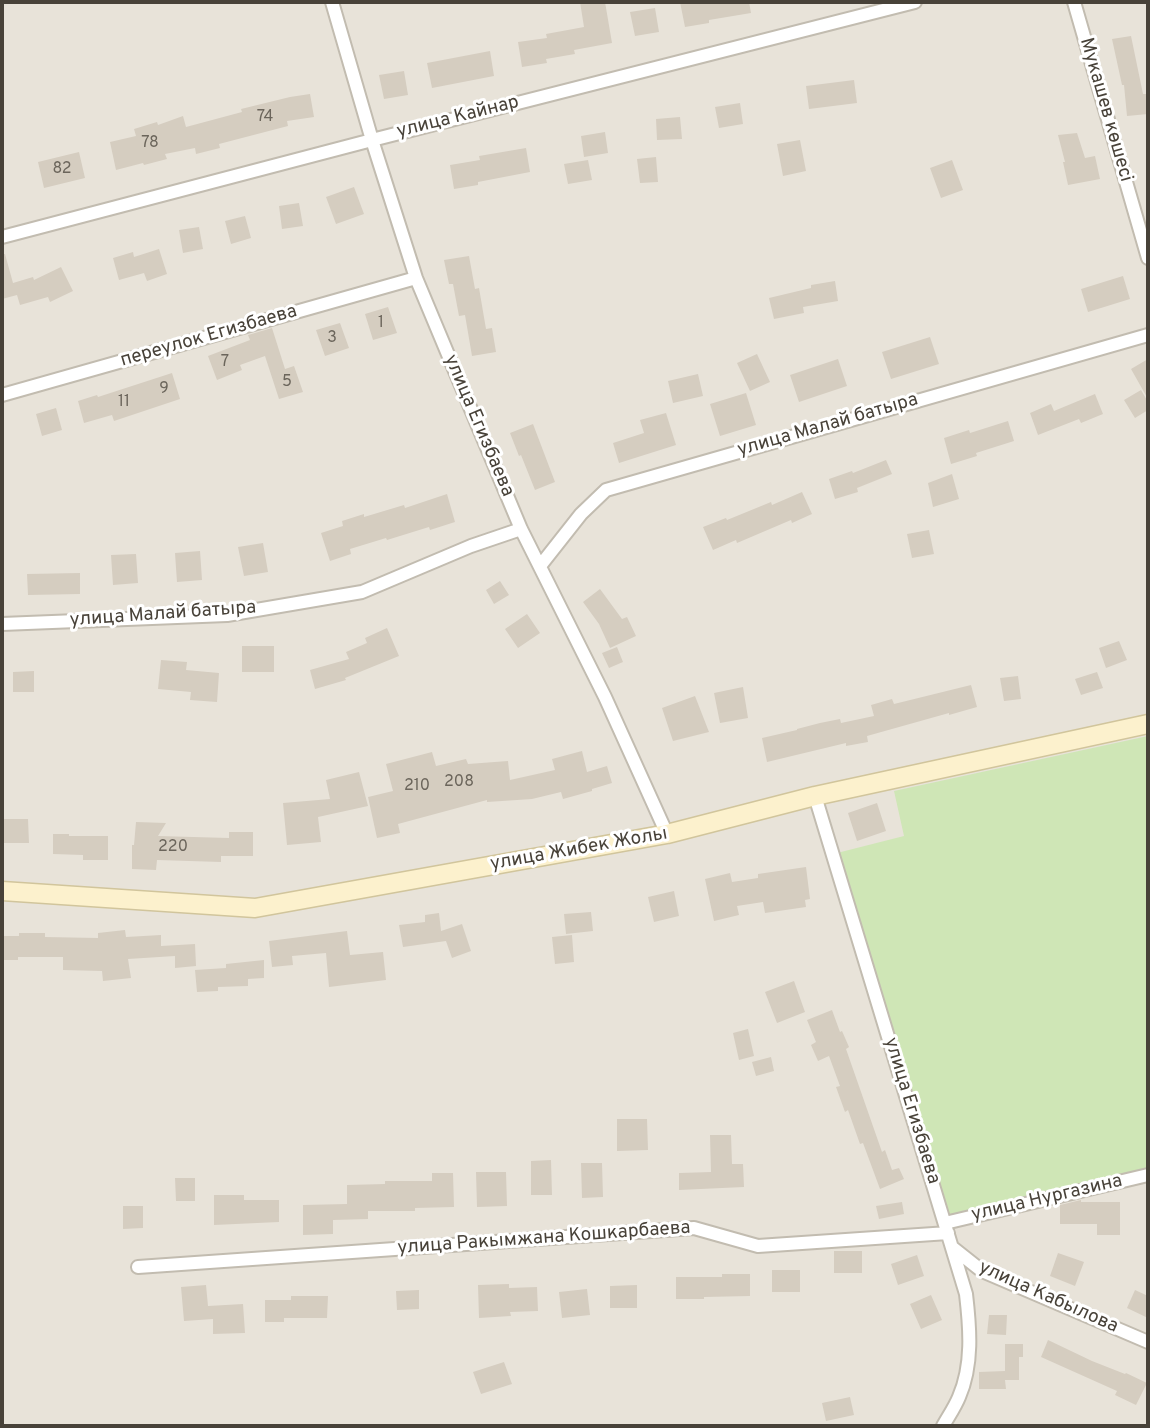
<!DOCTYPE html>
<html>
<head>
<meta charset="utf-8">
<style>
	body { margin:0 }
	#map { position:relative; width:1150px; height:1428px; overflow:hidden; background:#f4f1ea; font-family:Overpass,sans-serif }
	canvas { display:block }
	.frame { position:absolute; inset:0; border:4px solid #484239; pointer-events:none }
</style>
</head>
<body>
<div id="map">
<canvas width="1150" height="1428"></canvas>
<div class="frame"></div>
</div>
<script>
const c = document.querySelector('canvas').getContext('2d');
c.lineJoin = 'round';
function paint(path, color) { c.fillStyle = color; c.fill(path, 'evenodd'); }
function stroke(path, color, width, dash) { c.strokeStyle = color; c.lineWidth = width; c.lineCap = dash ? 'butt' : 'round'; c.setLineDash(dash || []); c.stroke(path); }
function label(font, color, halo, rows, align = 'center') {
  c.font = font + ' Overpass,sans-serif'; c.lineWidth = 6; c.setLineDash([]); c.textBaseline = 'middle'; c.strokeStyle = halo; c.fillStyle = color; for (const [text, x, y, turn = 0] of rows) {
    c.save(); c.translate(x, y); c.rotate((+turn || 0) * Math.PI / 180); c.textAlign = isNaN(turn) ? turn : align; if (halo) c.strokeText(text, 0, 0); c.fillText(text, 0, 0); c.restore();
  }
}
const residential = new Path2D(`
	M2,2H1148V1426H2Z`);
const green = new Path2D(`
	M1148,736V1170L945,1219L837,853L904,836L894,791Z`);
const building = new Path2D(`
	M580,2H605L612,43L574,50L575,54L546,59L547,63L522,67L518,42L547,38L546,34L584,27Z
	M680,2H749L751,13L709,20V23L685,27Z
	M655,8L659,32L635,36L630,12Z
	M1131,36L1143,94H1148V114L1127,116L1124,85H1122L1112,39Z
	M490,51L494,76L432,88L427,63Z
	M404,71L408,95L384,99L379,75Z
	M854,80L857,103L809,109L806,86Z
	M310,94L314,117L287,121L288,126L219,144L220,148L196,154L195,148L165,154L167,159L144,165L143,163L116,170L110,142L136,136L134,129L157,122L158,125L183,116L186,127L242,112L241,109L290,97Z
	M740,103L743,124L719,128L715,107Z
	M680,117L682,139L657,140L656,119Z
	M605,132L608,153L584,157L581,136Z
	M1077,133L1085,158L1095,156L1100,179L1068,185L1063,162H1065L1058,135Z
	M800,140L806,171L783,176L777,144Z
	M526,148L530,172L478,182V185L454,189L450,165L480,160L479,156Z
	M79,152L85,178L44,188L38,162Z
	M656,157L658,182L640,183L637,159Z
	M588,160L592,180L568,184L564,164Z
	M952,160L963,190L941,198L930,168Z
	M354,187L364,214L336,224L326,197Z
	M299,203L303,226L282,229L279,206Z
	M245,216L251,238L231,244L225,221Z
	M199,227L203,249L183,253L179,230Z
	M159,249L167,274L147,281L144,273L119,280L113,258L133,252L134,257Z
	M2,254H5L13,283L33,277L34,280L61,267L73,291L50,302L48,297L20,305L17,295L2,299Z
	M469,256L475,289L479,288L486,329L492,328L496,352L472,356L465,315L459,316L453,284H449L444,260Z
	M1123,276L1130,299L1088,312L1081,289Z
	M835,281L838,301L803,307L804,313L774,319L769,298L811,288V285Z
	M388,307L397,333L373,340L365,314Z
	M340,323L349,348L325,356L316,330Z
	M272,328L285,369L294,366L303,392L279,399L265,356L240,365L242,370L217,380L208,356L250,340L248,335Z
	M930,337L939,364L891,379L882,352Z
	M757,354L770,382L750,391L737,363Z
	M838,359L847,386L799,402L790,375Z
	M1148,359V399L1131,369Z
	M172,373L180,399L114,421L112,415L84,423L78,401L97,395L98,397Z
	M698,374L703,396L673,403L668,381Z
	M1141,390L1148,402V410L1135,418L1124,400Z
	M746,393L756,425L720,436L710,404Z
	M1095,394L1103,414L1081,423L1079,419L1038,435L1030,413L1051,404L1054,411Z
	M56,408L62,430L42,436L36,414Z
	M666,413L676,445L619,463L613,443L644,433L640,420Z
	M1008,421L1014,441L976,453L977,456L951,464L944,438L969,430L970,433Z
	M533,424L555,482L535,490L521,455L519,456L510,433Z
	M886,460L892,474L857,488L858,492L835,499L829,479L852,471L853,473Z
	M952,474L959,499L933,507L928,483Z
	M802,492L812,514L792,523L791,520L737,543L736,540L713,550L703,527L726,518L727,520L771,502L772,505Z
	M447,494L455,522L430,530L429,527L387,540L386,538L350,549L351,554L330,561L321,533L343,526L342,521L364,514V517L404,505L405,508Z
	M929,530L934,554L912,558L907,534Z
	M263,543L268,572L244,576L238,547Z
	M200,551L202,580L177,582L175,553Z
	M136,554L138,583L113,585L111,555Z
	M80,573V594L28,595L27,574Z
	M500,581L509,595L494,604L486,590Z
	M600,589L622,619L627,617L636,636L610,648L599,624L583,602Z
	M527,614L540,633L518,648L505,629Z
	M387,628L399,656L345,678L346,680L315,689L310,670L349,659L346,652L367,643L365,638Z
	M1119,641L1127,660L1106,668L1099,648Z
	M242,646H274V672H242Z
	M617,647L623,662L609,668L602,653Z
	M161,660L187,662L186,670L219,673L217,702L190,700L191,692L158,689Z
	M34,671V692H13V672Z
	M1097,672L1103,688L1081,695L1075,679Z
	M1018,676L1021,699L1004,701L1000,678Z
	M971,685L977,707L949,715V713L867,736L868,742L846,746V743L767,762L762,738L797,730V729L820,723L840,719L841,723L874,716L871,705L892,699L894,704Z
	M743,687L748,718L720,723L714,693Z
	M695,696L709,732L673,741L662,708Z
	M582,751L587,772L607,766L612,783L592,789V791L563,799L561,792L532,799L487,802V800L398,824L400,833L377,838L368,797L393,791L386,764L432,752L436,766L466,759L468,764L508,761L510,780L555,770L552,759Z
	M359,772L368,806L318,817L321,842L287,845L283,803L330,799L326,780Z
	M877,803L886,831L857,841L848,813Z
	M4,819H28L29,843H4Z
	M136,822L166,823L158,836L229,838V832H253V856H221V862L157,860L156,870L132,869V845H134Z
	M53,834H69V836H108V860H83V855L53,854Z
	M806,867L810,899L805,900L806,907L765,913L763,902L737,906L739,915L714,921L705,879L730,873L732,882L758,878V874Z
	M674,891L679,916L654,922L648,897Z
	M591,912L593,931L566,934L564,914Z
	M439,913L441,931L462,924L471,951L452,958L446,941L403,947L399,925L425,922V915Z
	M125,930L126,937L161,935V946L195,944L196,966L175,968V956L128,959L131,978L103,981L102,971L63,970V957H18V960H2V936H19V933H45V937L98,938V933Z
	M347,931L350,955L383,952L386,980L329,987L326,953L292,956L293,965L272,967L269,941Z
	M572,935L574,962L555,964L552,937Z
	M264,960V978L248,979V986L218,987V991L197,992L195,970L226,968V964Z
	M794,981L805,1012L777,1023L765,992Z
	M832,1010L840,1032L842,1031L849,1047L846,1049L882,1152L885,1150L892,1170L899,1168L904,1179L880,1189L863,1143L860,1144L848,1110L845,1112L836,1087L840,1086L829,1056L818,1061L811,1045L816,1042L807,1020Z
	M748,1029L754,1056L739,1060L733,1033Z
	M771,1057L774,1071L756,1076L752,1062Z
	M617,1119H647L648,1150L617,1151Z
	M710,1135H731L732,1164H743L744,1187L679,1190V1173L711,1172Z
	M551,1160L552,1195H531V1161Z
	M581,1163H602L603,1197L582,1198Z
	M476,1172H506L507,1206L477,1207Z
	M432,1173H453L454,1207L415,1208V1211H368V1219L333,1220V1234L303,1235V1205L347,1204V1185L385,1184V1181H432Z
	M175,1178H195V1201H176Z
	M214,1195H244V1200H279V1222L214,1225Z
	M1081,1200V1202H1120V1235H1097V1224H1060V1205Z
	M902,1202L904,1214L879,1219L876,1206Z
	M123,1206H143V1228L123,1229Z
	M834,1251H862V1273H834Z
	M1058,1253L1084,1262L1075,1286L1050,1276Z
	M917,1255L924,1276L898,1285L891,1264Z
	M772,1270H800V1292H772Z
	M722,1274H750V1296L704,1297V1299H676V1277H722Z
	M509,1284V1288L537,1287L538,1311L510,1312L511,1316L479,1318L478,1285Z
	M206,1285L208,1306L243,1304L245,1333L213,1334V1319L184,1321L181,1287Z
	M637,1285V1308H610V1286Z
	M587,1289L590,1315L562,1318L559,1292Z
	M419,1290V1309L397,1310L396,1291Z
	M1135,1290L1148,1296V1318L1127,1308Z
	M931,1295L942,1320L921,1329L910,1304Z
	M291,1296H328L327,1318H284V1322H265V1300H291Z
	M989,1315H1007L1006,1335L987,1334Z
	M1048,1340L1092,1361L1125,1374L1126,1373L1147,1383L1136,1405L1115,1395L1117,1391L1041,1357Z
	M1005,1344H1023V1357H1019V1380H1005L1006,1389H979V1372L1005,1371Z
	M504,1362L512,1384L481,1394L473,1372Z
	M850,1397L854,1415L826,1421L822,1403Z`);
const minor = new Path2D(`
	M332,2L372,140L416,278L521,529L605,697L667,834
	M1074,2L1148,258
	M2,237L372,140L915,2
	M2,395L416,278
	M540,566L581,514L606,490L1148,335
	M2,624L227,615L362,592L471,546L521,529
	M815,796L966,1294C970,1328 973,1365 959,1397C955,1407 948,1417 943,1426
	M945,1223L1148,1175
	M953,1248L982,1271L1148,1342
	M138,1267L694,1228L758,1246L948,1233`);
const secondary = new Path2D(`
	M2,891L255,908L667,834L815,796L1148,724`);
const numberNames = [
	["74",265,118],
	["78",150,144],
	["82",62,170],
	["1",381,324],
	["3",332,339],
	["7",225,363],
	["5",287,383],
	["9",164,390],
	["11",124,403],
	["208",459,783],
	["210",417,787],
	["220",173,848]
];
const streetNames = [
	["Мукашев көшесі",1105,110,74],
	["улица Кайнар",458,118,-14],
	["переулок Егизбаева",209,337,-16],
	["улица Егизбаева",478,426,67],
	["улица Малай батыра",828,426,-16],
	["улица Малай батыра",163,615,-4],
	["улица Жибек Жолы",579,850,-10],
	["улица Егизбаева",911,1111,73],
	["улица Нургазина",1047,1199,-13],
	["улица Ракымжана Кошкарбаева",544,1239,-4],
	["улица Кабылова",1048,1298,24]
];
paint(residential, '#e8e3d9');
paint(green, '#cfe6b6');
paint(building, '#d5cdc0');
stroke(minor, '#c2bcb0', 16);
stroke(secondary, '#d1c59c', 21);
stroke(minor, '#fff', 12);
stroke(secondary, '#fcf1cd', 18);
label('16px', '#6b655b', null, numberNames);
label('19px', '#484239', '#fff', streetNames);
</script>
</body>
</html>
